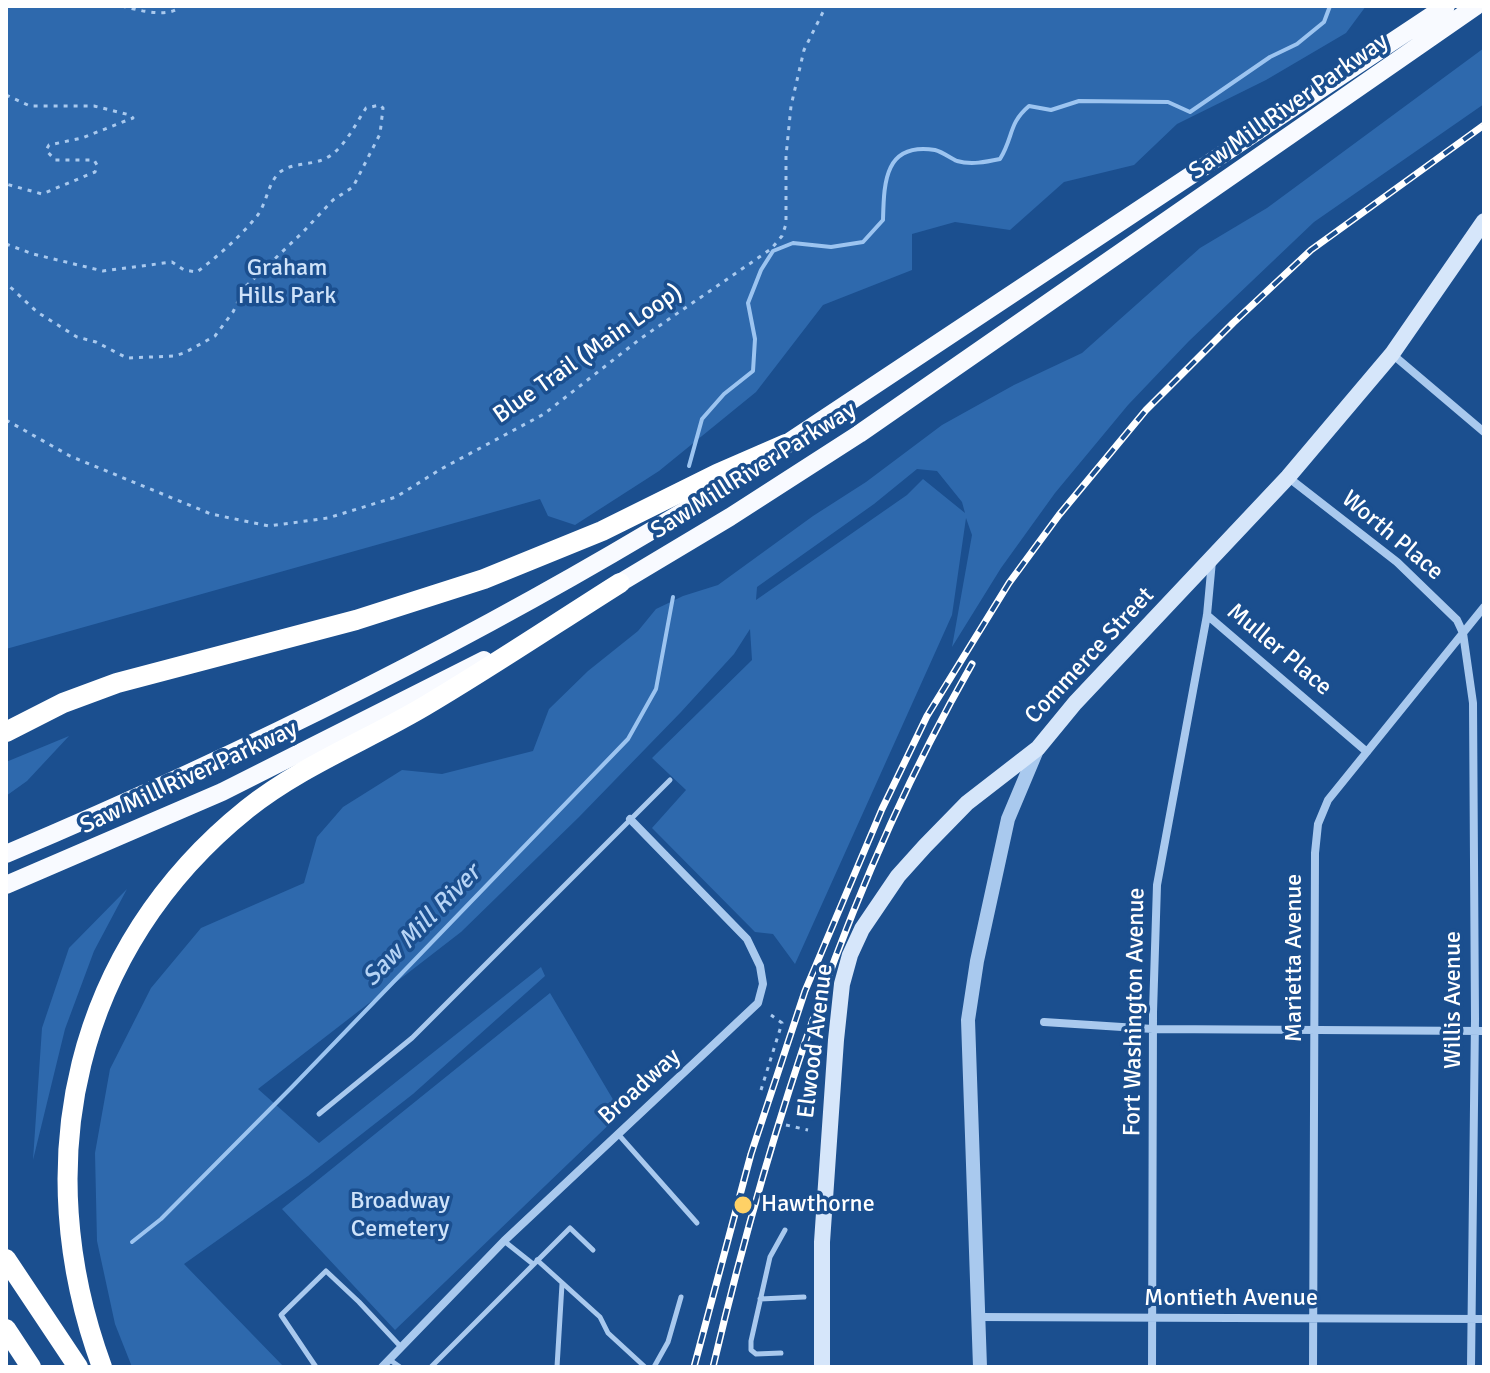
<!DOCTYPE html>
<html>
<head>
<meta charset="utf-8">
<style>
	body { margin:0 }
	#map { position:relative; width:1490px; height:1373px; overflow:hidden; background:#1b4f8f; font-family:Signika,sans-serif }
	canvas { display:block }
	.frame { position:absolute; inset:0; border:8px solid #fff; pointer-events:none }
</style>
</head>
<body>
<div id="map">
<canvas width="1490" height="1373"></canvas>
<div class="frame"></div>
</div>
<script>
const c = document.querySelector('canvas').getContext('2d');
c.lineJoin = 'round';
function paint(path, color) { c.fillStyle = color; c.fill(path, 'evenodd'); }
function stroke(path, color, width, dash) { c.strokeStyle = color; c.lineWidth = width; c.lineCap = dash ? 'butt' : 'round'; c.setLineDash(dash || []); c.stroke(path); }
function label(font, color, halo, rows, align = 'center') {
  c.font = font + ' Signika,sans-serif'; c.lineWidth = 7; c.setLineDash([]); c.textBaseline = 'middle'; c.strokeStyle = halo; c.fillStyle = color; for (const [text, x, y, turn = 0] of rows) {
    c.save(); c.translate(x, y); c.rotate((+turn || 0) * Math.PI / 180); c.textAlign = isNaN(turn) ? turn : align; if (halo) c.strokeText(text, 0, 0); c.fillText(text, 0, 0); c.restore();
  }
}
const green = new Path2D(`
	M6,6H1366L1346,33L1266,80L1177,124L1134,165L1064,182L1010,230L955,222L912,234V270L823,305L756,392L659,471L575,525L548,516L540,499L6,649Z
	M1484,48V104L1314,222L1189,341L1128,405L1055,493L1001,568L952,647L972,535L966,518L952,615L795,964L773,934L755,932L652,828L686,790L652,758L752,660L750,629L734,654L681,712L579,817L461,932L258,1089L319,1143L541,967L545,976L413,1094L308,1176L184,1264L284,1367H132L115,1324L97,1241L95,1153L110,1069L151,988L201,928L304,883L317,837L343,807L402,770L442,774L533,751L549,709L588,671L638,631L656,609L683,596L718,585L813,516L866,482L942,425L1014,385L1082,353L1200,248L1267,208ZM917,469L937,471L962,502L965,513L923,479L907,495L756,600L757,587L874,504Z
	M69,736L27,781L6,796V762Z
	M127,889L94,951L65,1029L33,1160L42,1028L69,948Z
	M550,993L621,1113L395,1330L282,1209Z`);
const stream = new Path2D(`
	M689,466L702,419L724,394L753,371L755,339L748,303L761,270L773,251L793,243L831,247L863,242L883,220C884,183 884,142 935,150C943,152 950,158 957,161C971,165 986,162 1000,159C1014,136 1008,124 1029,106L1051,110L1079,101L1168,102L1190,112L1270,57L1297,44L1324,22L1330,6
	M132,1242L161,1219L292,1087L628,739L656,689L673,597`);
const path = new Path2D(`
	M122,6C138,10 169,19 181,6
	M6,95L30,106H94L130,115L133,118L82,138L49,145L46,150L55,160H94L97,165L95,172L42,194L6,184
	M6,244L33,254L103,271L172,262L184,270L197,272C218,256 240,237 257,216C267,203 268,182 280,172C292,163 309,165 322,160C343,152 354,126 366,108L380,105L383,108L380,134L353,187L333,200L303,232L245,287L233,312L215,336L184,353L174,356L127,358L96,342L77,337L37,312L6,283
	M6,420L70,456L211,514L269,526L328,518L396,497L441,469L544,414L640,339L771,249L782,236L786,224V156L791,106L804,50L826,6
	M761,1090L782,1023L771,1015
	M786,1125L808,1130`);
const service = new Path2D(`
	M319,1114L412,1038L670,780
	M618,1134L697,1223
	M504,1241L533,1264
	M537,1260L600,1317L608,1333L645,1367
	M760,1299L804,1297
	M781,1353L756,1354L751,1350V1341L770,1257L785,1230
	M390,1360L400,1367
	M316,1367L281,1315L326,1271L359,1302L401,1347
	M431,1367L570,1228L593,1250
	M557,1367L562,1284
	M654,1367L668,1342L681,1297`);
const minor = new Path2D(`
	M1392,354L1484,432
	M1289,478L1397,562L1457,620L1463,633L1473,703L1475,1019L1471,1367
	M1207,615L1367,752
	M1044,1022L1153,1029L1484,1031
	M978,1317L1484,1319
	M382,1367L504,1241L758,1003L763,984L760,966L747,939L630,819
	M1152,1367L1153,1012L1157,885L1207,615L1212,561
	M1313,1367L1315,853L1318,824L1328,800L1484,607`);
const tertiary = new Path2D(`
	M980,1367L968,1020L977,961L1008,819L1037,750`);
const secondary = new Path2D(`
	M822,1367V1242L836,1040L842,984L850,955L862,929L898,876L925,846L967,803L1038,748L1075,703L1288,477L1392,354L1484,221`);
const trunk = new Path2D(`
	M608,590L730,517L859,434L1476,6
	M6,854C245,753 469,642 691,507L1446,6
	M6,885L222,792L484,660`);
const motorway = new Path2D(`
	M6,732L63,703L117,683L356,620L484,579L602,531L717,474L786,444
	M6,1259L78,1367
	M6,1329L31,1367
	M102,1367C27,1163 74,948 247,809C301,766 366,741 425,706C491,667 555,624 620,583`);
const rail = new Path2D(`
	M694,1367L751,1154L805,991L882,809L927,716L1009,583L1059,515L1146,410L1233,323L1311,250L1484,125
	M713,1367C770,1126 849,879 972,664`);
const markers = [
	[743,1205,10,"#ffd166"]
];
const streetNames = [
	["Saw Mill River Parkway",1289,107,-35],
	["Blue Trail (Main Loop)",588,354,-35],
	["Saw Mill River Parkway",754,471,-32],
	["Worth Place",1392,536,40],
	["Muller Place",1279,650,40],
	["Commerce Street",1090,656,-47],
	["Saw Mill River Parkway",189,778,-25],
	["Marietta Avenue",1295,958,-90],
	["Willis Avenue",1454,1000,-90],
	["Fort Washington Avenue",1135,1012,-89],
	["Elwood Avenue",816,1041,-83],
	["Broadway",640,1087,-42],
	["Montieth Avenue",1231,1299]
];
const parkNames = [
	["Graham",287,269],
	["Hills Park",287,297],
	["Broadway",400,1202],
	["Cemetery",400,1230]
];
const poiNames = [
	["Hawthorne",761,1205]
];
const waterNames = [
	["Saw Mill River",422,926,-46]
];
paint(green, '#2e69ad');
stroke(stream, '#9cc4f0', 4);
stroke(path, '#a9c9ee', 3, [4, 6]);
stroke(service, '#a9c9ee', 5);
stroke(minor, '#a9c9ee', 8);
stroke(tertiary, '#a9c9ee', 14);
stroke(secondary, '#d6e6fa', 16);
stroke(trunk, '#f8faff', 18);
stroke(motorway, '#fff', 20);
stroke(rail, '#fff', 7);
stroke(rail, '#1b4f8f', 4, [12]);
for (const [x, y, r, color] of markers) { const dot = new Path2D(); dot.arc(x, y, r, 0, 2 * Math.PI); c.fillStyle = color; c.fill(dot); stroke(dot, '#1b4f8f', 3); }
label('24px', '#fff', '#1b4f8f', streetNames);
label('24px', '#cfe3fa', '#1b4f8f', parkNames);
label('24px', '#fff', '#1b4f8f', poiNames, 'left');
label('italic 26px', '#b5d3f5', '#1b4f8f', waterNames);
</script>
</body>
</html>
